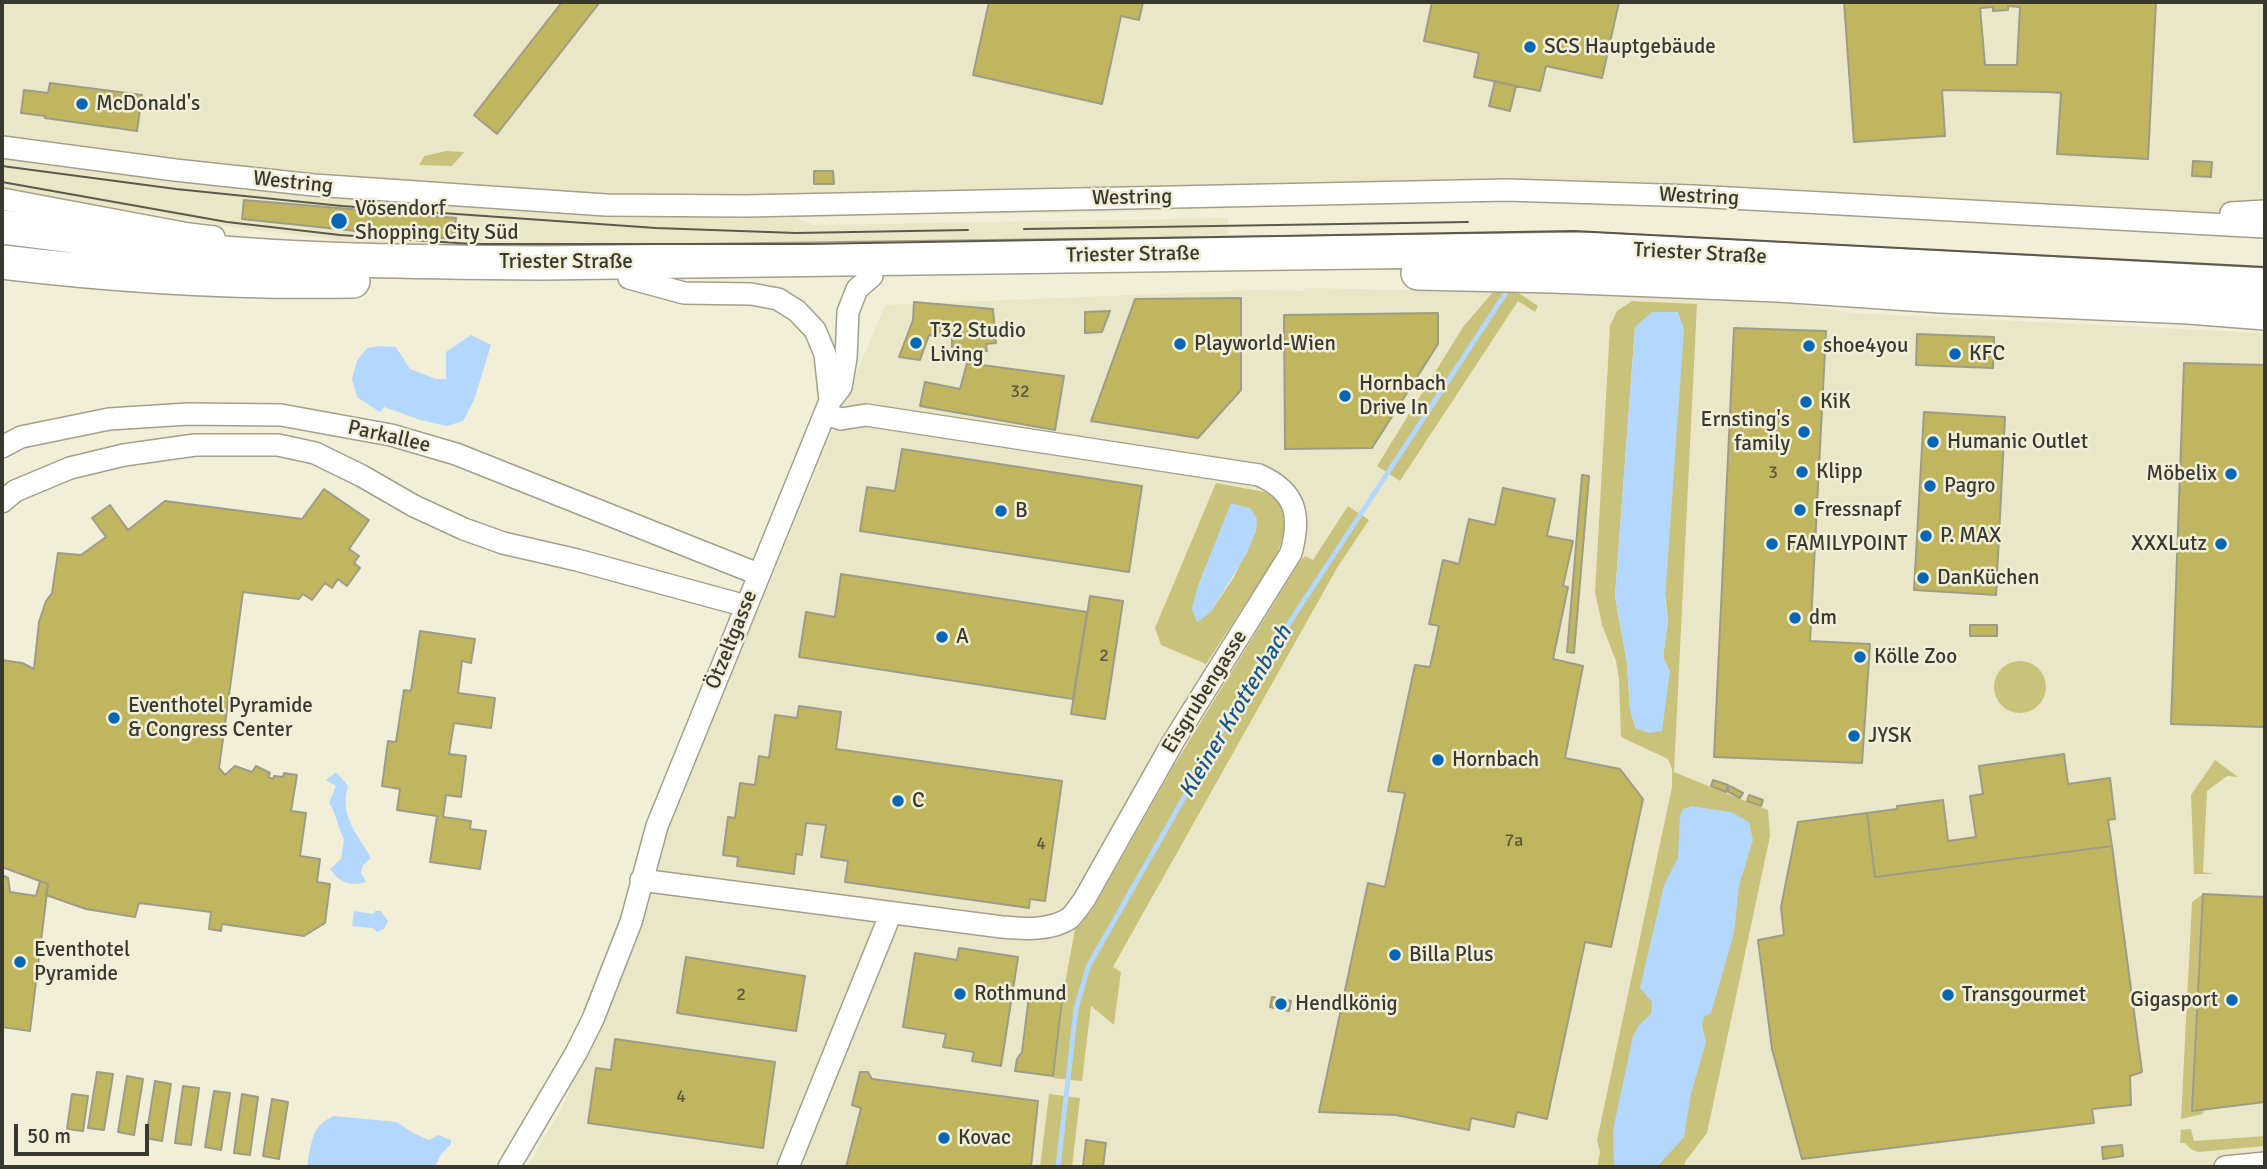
<!DOCTYPE html>
<html>
<head>
<meta charset="utf-8">
<style>
	body { margin:0 }
	#map { position:relative; width:2267px; height:1169px; overflow:hidden; background:#f2efd8; font-family:Signika,sans-serif }
	canvas { display:block }
	.frame { position:absolute; inset:0; border:4px solid #39382f; pointer-events:none }
	.scale { position:absolute; left:14px; top:1124px; width:135px; height:32px; box-sizing:border-box; border:4px solid #39382f; border-top:0; padding-left:9px; font-size:21px; line-height:24px; white-space:nowrap; color:#39382f; -webkit-text-stroke:5px #f2efd8; paint-order:stroke }
</style>
</head>
<body>
<div id="map">
<canvas width="2267" height="1169"></canvas>
<div class="frame"></div>
<div class="scale">50 m</div>
</div>
<script>
const c = document.querySelector('canvas').getContext('2d');
c.lineJoin = 'round';
function paint(path, color) { c.fillStyle = color; c.fill(path, 'evenodd'); }
function stroke(path, color, width, dash) { c.strokeStyle = color; c.lineWidth = width; c.lineCap = dash ? 'butt' : 'round'; c.setLineDash(dash || []); c.stroke(path); }
function label(font, color, halo, rows, align = 'center') {
  c.font = font + ' Signika,sans-serif'; c.lineWidth = 5; c.setLineDash([]); c.textBaseline = 'middle'; c.strokeStyle = halo; c.fillStyle = color; for (const [text, x, y, turn = 0] of rows) {
    c.save(); c.translate(x, y); c.rotate((+turn || 0) * Math.PI / 180); c.textAlign = isNaN(turn) ? turn : align; if (halo) c.strokeText(text, 0, 0); c.fillText(text, 0, 0); c.restore();
  }
}
const built = new Path2D(`
	M2,2H2265V239L1535,198L1074,213L864,215L796,218L812,225L1228,218L1229,241L701,249L405,245L346,241L225,226L2,188Z
	M1304,288L1519,292L1635,290L1712,292L1854,313L2265,333V1167H1684L1685,1162L1707,1133L1768,810L1674,772L1697,304L1632,301L1610,326L1595,592L1602,625L1616,661L1619,680L1668,759L1672,769V787L1597,1140L1600,1152L1597,1167H527L561,1110L631,944L668,827L885,305L1255,290L1304,291ZM1349,506L1369,520L1337,568L1113,968L1121,973L1114,1024L1075,929L1071,907L1165,731L1277,555L1305,556L1312,560Z`);
const green = new Path2D(`
	M447,151L464,152L452,166L419,165L424,156Z
	M1492,289L1514,290L1538,306L1535,312L1518,301L1400,481L1377,466L1463,327L1493,292L1489,291Z
	M1632,301L1697,304L1674,772L1768,810L1770,836L1707,1133L1685,1162L1684,1167H1597L1600,1152L1597,1140L1672,787V769L1668,759L1621,737L1619,680L1616,661L1602,625L1595,592L1610,326L1617,311ZM1635,327L1668,621L1663,657L1670,672L1630,710L1627,663L1615,596Z
	M1216,483L1265,492L1274,498L1281,506L1286,526L1277,555L1206,664L1161,645L1155,628ZM1231,504L1256,531L1234,577L1210,613L1198,586Z
	M1348,506L1369,520L1337,568L1113,967L1121,972L1114,1025L1091,1006L1082,1081L1053,1078L1062,1000L1075,929L1092,910L1173,767L1300,561L1305,556L1313,560Z
	M1994 687a26 26 0 1 1 52 0a26 26 0 1 1-52 0Z
	M2215,760L2238,777L2227,776L2207,791L2203,872L2213,874H2194L2191,795Z
	M2203,894L2192,1110L2204,1109L2203,1114L2181,1119L2192,902Z
	M1049,1094L1080,1098L1072,1167H1040Z
	M2191,1129L2194,1141L2265,1136V1146L2198,1152L2191,1149L2185,1143H2180L2181,1130Z`);
const water = new Path2D(`
	M1652,312H1678L1684,329L1665,599L1668,621L1663,657L1670,672L1662,731L1649,733L1635,728L1630,710L1627,663L1615,596L1635,327Z
	M471,335L491,345L474,400L463,421L447,426L420,420L384,407L380,412L357,397L352,379L357,361L367,348L380,346L396,347L410,369L436,379H446V352Z
	M1231,503L1250,508L1257,519L1256,531L1247,553L1210,613L1197,622L1192,609L1198,586Z
	M336,772L348,786C339,816 357,833 371,858L363,865L361,872L366,882C350,887 339,882 330,869L341,859L344,839C337,827 337,814 329,803L336,786L326,780Z
	M1691,806L1731,812L1749,822L1753,840L1739,886L1734,933L1711,1013L1704,1017L1702,1025L1706,1042L1691,1094L1684,1137L1657,1167H1614L1613,1130L1633,1036L1639,1025L1651,1014L1652,1002L1640,988L1664,885L1678,858L1680,816L1683,809Z
	M354,911L374,914L375,911H381L388,921L384,929L377,932L373,928L352,926Z
	M334,1116L397,1122L413,1133L429,1140L438,1135L451,1140V1144L441,1154L435,1167H307C311,1146 311,1124 334,1116Z`);
const stream = new Path2D(`
	M1058,1167L1076,1009L1088,967L1242,695L1505,294`);
const building = new Path2D(`
	M562,2H600L497,134L474,115Z
	M989,2H1143L1139,20L1121,16L1102,104L973,75Z
	M1432,2H1619L1602,78L1546,66L1540,91L1474,77L1479,53L1424,41Z
	M1844,2H2156L2148,159L2057,154L2061,93L2048,92L1942,90L1945,136L1854,142ZM2008,6L2020,7L2017,65H1985L1980,8L1993,7V11L2008,10Z
	M1495,81L1516,86L1510,111L1489,106Z
	M50,83L142,95L137,131L45,118V116L21,113L24,90L48,93Z
	M2193,161L2212,162L2211,177L2192,176Z
	M814,171H833L834,184H814Z
	M244,200L456,218L454,239L366,232L242,219Z
	M1241,298V390L1198,438L1091,421L1135,299Z
	M914,302L993,309L996,343L986,344L987,351H969L952,347V336L929,335L920,360L899,357L913,320Z
	M1110,311L1102,332L1085,333V312Z
	M1438,313V344L1372,448L1285,449L1284,315Z
	M1734,328L1826,331L1810,641L1870,644L1862,763L1714,757Z
	M1917,334L1994,337L1993,368L1916,365Z
	M967,363L1064,376L1055,430L920,406L925,382L960,389Z
	M2184,363L2265,365V727L2171,724Z
	M1924,412L2005,417L1996,595L1914,590Z
	M902,449L1142,486L1129,572L860,531L867,487L895,491Z
	M1582,475L1589,476L1574,653L1567,652Z
	M1503,488L1555,499L1547,536L1573,541L1563,586L1568,587L1553,659L1583,666L1565,758L1620,769L1643,799L1611,947L1585,942L1547,1119L1517,1112L1514,1127L1471,1118L1469,1130L1396,1115L1319,1112L1368,883L1385,887L1405,793L1388,791L1415,665L1430,667L1439,626L1429,624L1443,560L1459,564L1469,519L1495,525Z
	M324,489L369,520L349,549L359,556L354,563L360,568L347,586L338,579L332,588L325,583L312,600L303,594L299,599L243,592L219,768L225,775L235,766L252,772L256,766L270,773L268,777L273,779L274,776L283,777L284,773L297,775L291,811L306,813L300,856L320,859L317,882L330,884L325,923L304,936L222,924L221,931L209,929L211,912L139,903L135,917L86,909L46,895L48,884L2,867V660L22,663L34,669L39,622L46,601L52,593L58,553L81,555L106,537L92,518L110,505L128,530L165,501L302,519Z
	M841,574L1087,612L1073,699L799,657L806,612L835,617Z
	M1090,596L1123,601L1105,719L1071,714Z
	M1970,625H1997V636H1970Z
	M420,631L475,639L471,663L462,661L458,693L495,698L491,728L454,723L449,754L466,756L461,797L446,795L443,817L471,821L470,829L486,831L480,869L430,862L437,816L397,810L400,789L382,786L388,741L396,742L404,690L411,691Z
	M799,706L841,712L836,749L1062,781L1045,901L1030,899L1029,908L845,882L848,861L821,857L826,825L806,823L802,855L796,854L794,874L737,866L738,857L723,855L728,817L735,818L740,783L755,785L759,756L769,758L775,715L797,718Z
	M2064,754L2068,784L2110,778L2115,819L2108,820L2112,846L1875,877L1867,813L1897,809V806L1943,800L1948,841L1976,837L1970,796L1983,794L1979,766Z
	M1713,780L1728,785L1726,792L1711,786Z
	M1730,786L1743,793L1740,798L1727,791Z
	M1749,795L1763,800L1761,806L1747,801Z
	M1867,813L1875,877L2112,846L2142,1072L2130,1076L2131,1105L2092,1109L2094,1123L1802,1159L1772,1049L1758,940L1784,935L1781,907L1798,822Z
	M2,875L8,878L10,892L36,896L40,881L48,884L30,1031L2,1027Z
	M2203,894L2265,897V1102L2192,1111Z
	M959,948L1018,957L1001,1066L972,1061L974,1052L943,1047L946,1034L903,1027L915,953L957,960Z
	M686,957L805,976L796,1031L677,1013Z
	M1029,996L1062,1000L1053,1076L1015,1071L1017,1059L1022,1052Z
	M1272,997L1291,1001L1289,1011L1270,1007Z
	M615,1039L775,1062L763,1148L588,1123L596,1068L611,1070Z
	M97,1072L113,1074L104,1130L88,1128Z
	M860,1072H868L872,1079L1038,1101L1031,1167H846L861,1108L852,1105Z
	M127,1076L143,1079L134,1135L118,1132Z
	M155,1081L171,1084L162,1141L146,1138Z
	M183,1086L199,1088L191,1145L175,1143Z
	M214,1091L230,1093L221,1150L205,1147Z
	M72,1094L88,1096L83,1131L67,1129Z
	M242,1094L258,1097L250,1155L234,1153Z
	M272,1099L288,1102L279,1159L263,1156Z
	M1086,1140L1106,1143L1103,1167H1083Z
	M2122,1145L2123,1156L2103,1159L2102,1147Z`);
const minor = new Path2D(`
	M2,147L175,170L314,185L606,205L745,206L1507,190L1693,196L2265,227
	M2,199L189,234L214,237
	M2231,213L2265,211
	M629,278L684,293L751,294L778,299L797,311L815,330L825,354L830,401
	M2,447L21,437L109,419L188,414L281,415L391,435L456,454L758,574
	M2,502L15,491L70,468L124,455L195,445H278L315,453L362,476L414,506L464,529L503,543L577,560L746,606
	M641,880L1002,927C1024,929 1051,931 1070,918C1075,913 1080,905 1084,900L1173,742L1291,553C1301,516 1297,492 1259,475L866,415L841,419L826,414
	M509,1167L576,1053L593,1019L631,922L657,826L830,401L841,387L846,358L848,312L857,289L872,276
	M788,1167L891,913
	M2225,1167L2265,1163`);
const primary = new Path2D(`
	M2,227C63,234 125,244 186,250C304,261 423,262 542,263L1589,249L2265,285
	M2,262C118,276 236,283 353,281
	M1418,273L1553,276L1778,285L1941,296L2189,307L2265,313`);
const tram = new Path2D(`
	M2,166L176,189L342,206L656,228L796,233L968,230
	M2,182L227,222L340,235L472,244H806L1574,231L2265,267
	M1024,229L1468,222`);
const markers = [
	[1530,47,7,"#0767b4"],
	[82,104,7,"#0767b4"],
	[339,221,9,"#0767b4"],
	[916,343,7,"#0767b4"],
	[1180,344,7,"#0767b4"],
	[1809,346,7,"#0767b4"],
	[1955,354,7,"#0767b4"],
	[1345,396,7,"#0767b4"],
	[1806,402,7,"#0767b4"],
	[1804,432,7,"#0767b4"],
	[1933,442,7,"#0767b4"],
	[1802,472,7,"#0767b4"],
	[2231,474,7,"#0767b4"],
	[1930,486,7,"#0767b4"],
	[1800,510,7,"#0767b4"],
	[1001,511,7,"#0767b4"],
	[1926,536,7,"#0767b4"],
	[1772,544,7,"#0767b4"],
	[2221,544,7,"#0767b4"],
	[1923,578,7,"#0767b4"],
	[1795,618,7,"#0767b4"],
	[942,637,7,"#0767b4"],
	[1860,657,7,"#0767b4"],
	[114,718,7,"#0767b4"],
	[1854,736,7,"#0767b4"],
	[1438,760,7,"#0767b4"],
	[898,801,7,"#0767b4"],
	[1395,955,7,"#0767b4"],
	[20,962,7,"#0767b4"],
	[960,994,7,"#0767b4"],
	[1948,995,7,"#0767b4"],
	[2232,1000,7,"#0767b4"],
	[1281,1004,7,"#0767b4"],
	[944,1138,7,"#0767b4"]
];
const numberNames = [
	["32",1020,392],
	["3",1773,473],
	["2",1104,656],
	["7a",1514,841],
	["4",1041,844],
	["2",741,995],
	["4",681,1097]
];
const poiNames = [
	["SCS Hauptgebäude",1544,47],
	["McDonald's",96,104],
	["Vösendorf",355,209],
	["Shopping City Süd",355,233],
	["T32 Studio",930,331],
	["Living",930,355],
	["Playworld-Wien",1194,344],
	["shoe4you",1823,346],
	["KFC",1969,354],
	["Hornbach",1359,384],
	["Drive In",1359,408],
	["KiK",1820,402],
	["Ernsting's",1790,420,"right"],
	["family",1790,444,"right"],
	["Humanic Outlet",1947,442],
	["Klipp",1816,472],
	["Möbelix",2217,474,"right"],
	["Pagro",1944,486],
	["Fressnapf",1814,510],
	["B",1015,511],
	["P. MAX",1940,536],
	["FAMILYPOINT",1786,544],
	["XXXLutz",2207,544,"right"],
	["DanKüchen",1937,578],
	["dm",1809,618],
	["A",956,637],
	["Kölle Zoo",1874,657],
	["Eventhotel Pyramide",128,706],
	["& Congress Center",128,730],
	["JYSK",1868,736],
	["Hornbach",1452,760],
	["C",912,801],
	["Eventhotel",34,950],
	["Pyramide",34,974],
	["Billa Plus",1409,955],
	["Rothmund",974,994],
	["Transgourmet",1962,995],
	["Gigasport",2218,1000,"right"],
	["Hendlkönig",1295,1004],
	["Kovac",958,1138]
];
const streetNames = [
	["Westring",293,183,6],
	["Westring",1699,197,3],
	["Westring",1132,198,-1],
	["Triester Straße",1700,254,3],
	["Triester Straße",1133,255,-1],
	["Triester Straße",566,262],
	["Parkallee",389,437,13],
	["Ötzeltgasse",732,640,-68],
	["Eisgrubengasse",1205,692,-58]
];
const waterNames = [
	["Kleiner Krottenbach",1236,712,-59]
];
paint(built, '#eae7c8');
paint(green, '#c9c27b');
paint(water, '#b4d7fe');
stroke(stream, '#b4d7fe', 5);
paint(building, '#c0b65f');
stroke(building, '#9e9c86', 2);
stroke(minor, '#a2a08a', 24);
stroke(primary, '#a2a08a', 36);
stroke(minor, '#fff', 21);
stroke(primary, '#fff', 33);
stroke(tram, '#5b594e', 2);
for (const [x, y, r, color] of markers) { const dot = new Path2D(); dot.arc(x, y, r, 0, 2 * Math.PI); c.fillStyle = color; c.fill(dot); stroke(dot, '#f2efd8', 2.5); }
label('18px', '#5b583b', null, numberNames);
label('21px', '#39382f', '#f2efd8', poiNames, 'left');
label('21px', '#39382f', '#f2efd8', streetNames);
label('italic 23px', '#18558e', '#f2efd8', waterNames);
</script>
</body>
</html>
